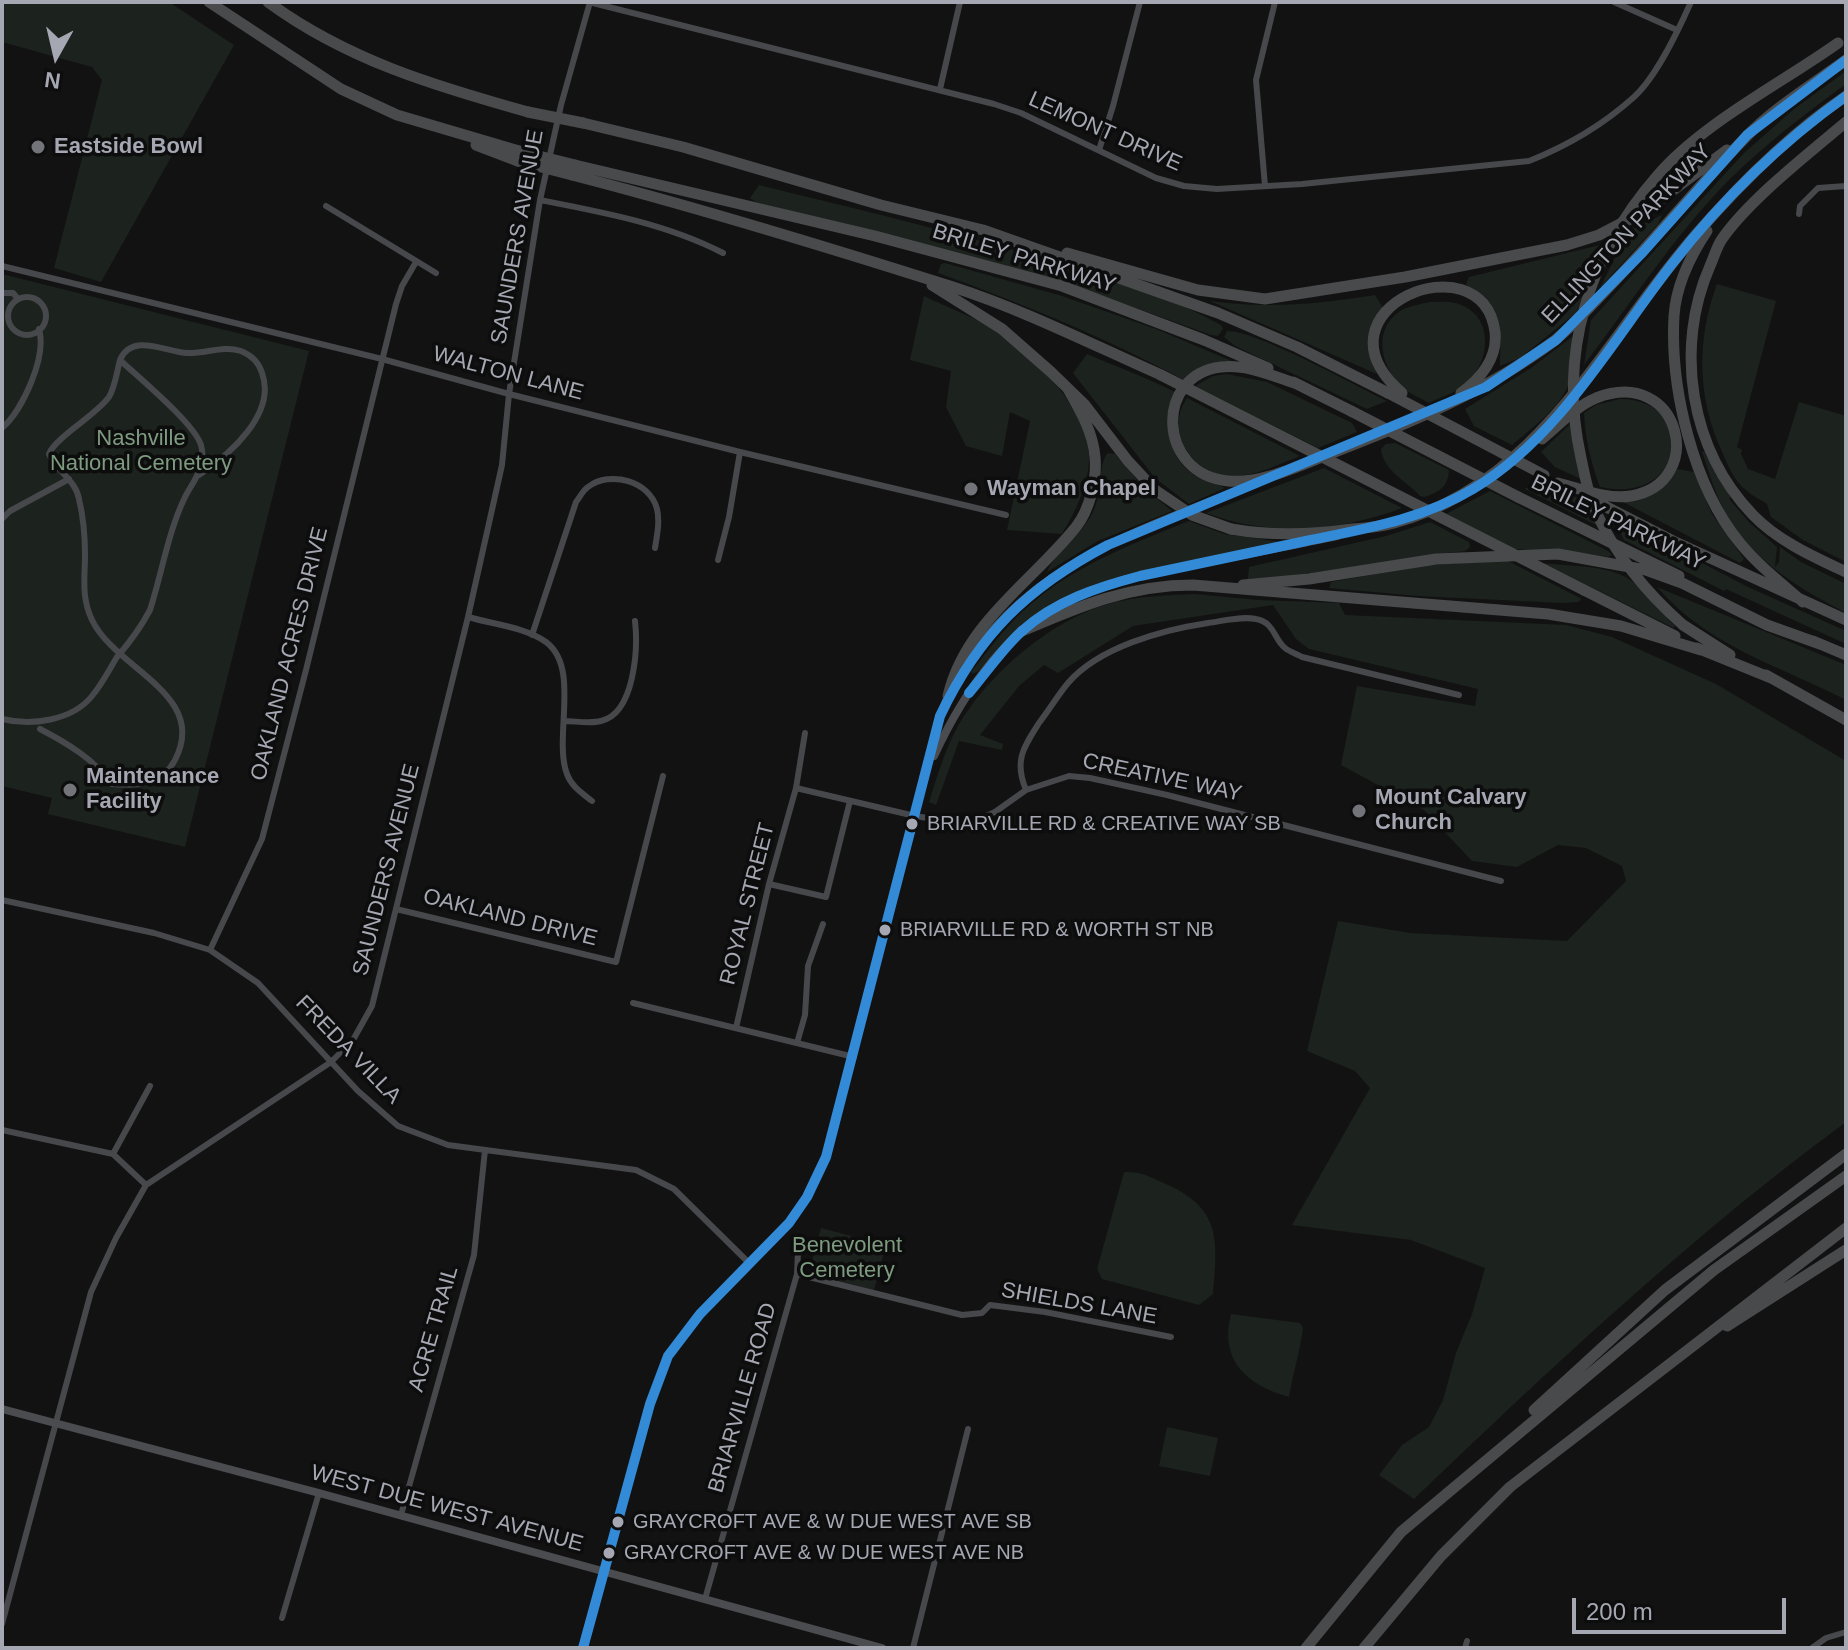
<!DOCTYPE html>
<html>
<head>
<meta charset="utf-8">
<style>
	body { margin:0 }
	#map { position:relative; width:1848px; height:1650px; overflow:hidden; background:#121213; font-family:Arial,sans-serif }
	canvas { display:block }
	.frame { position:absolute; inset:0; border:4px solid #a5a8b2; pointer-events:none }
	.north { position:absolute; left:16px; top:16px; width:80px; height:80px; -webkit-text-stroke:6px #0d0d0e; paint-order:stroke; rotate:188deg; font-size:22px; font-weight:700; line-height:32px; text-align:center; color:#a5a8b2 }
	.north::after { content:''; display:block; margin:auto; width:28px; height:36px; background:#a5a8b2; clip-path:polygon(50% 0,100% 100%,50% 72%,0 100%) }
	.scale { position:absolute; left:1572px; top:1598px; width:214px; height:36px; box-sizing:border-box; border:4px solid #a5a8b2; border-top:0; padding-left:10px; font-size:24px; line-height:28px; white-space:nowrap; color:#a5a8b2; -webkit-text-stroke:6px #0d0d0e; paint-order:stroke }
</style>
</head>
<body>
<div id="map">
<canvas width="1848" height="1650"></canvas>
<div class="frame"></div>
<div class="north">N</div>
<div class="scale">200 m</div>
</div>
<script>
const c = document.querySelector('canvas').getContext('2d');
c.lineJoin = 'round';
function paint(path, color) { c.fillStyle = color; c.fill(path, 'evenodd'); }
function stroke(path, color, width, dash) { c.strokeStyle = color; c.lineWidth = width; c.lineCap = dash ? 'butt' : 'round'; c.setLineDash(dash || []); c.stroke(path); }
function label(font, color, halo, rows, align = 'center') {
  c.font = font + ' Arial,sans-serif'; c.lineWidth = 7; c.setLineDash([]); c.textBaseline = 'middle'; c.strokeStyle = halo; c.fillStyle = color; for (const [text, x, y, turn = 0] of rows) {
    c.save(); c.translate(x, y); c.rotate((+turn || 0) * Math.PI / 180); c.textAlign = isNaN(turn) ? turn : align; if (halo) c.strokeText(text, 0, 0); c.fillText(text, 0, 0); c.restore();
  }
}
const green = new Path2D(`
	M2,2H169L234,45L101,282L54,268L102,80L92,67L2,42Z
	M1846,71V84C1805,114 1764,145 1728,181C1674,236 1631,303 1584,365L1591,320L1744,153L1794,109Z
	M759,185C872,213 986,239 1096,276C1138,290 1183,303 1221,325L1223,329L1218,336L1211,335L1081,288L756,202L750,198Z
	M1662,215L1658,224L1600,288L1628,231Z
	M1604,244L1592,268L1577,312L1520,358L1500,366C1500,342 1504,319 1485,300C1478,293 1470,293 1466,284L1469,277Z
	M945,263L1062,296L1156,329L1234,362L1186,381C1106,338 1024,304 938,273L941,264Z
	M2,274L309,351L185,847L48,814L52,798L2,786Z
	M1717,284L1776,301L1737,447L1742,450L1741,454L1748,469L1775,479L1799,402L1846,416V562L1803,540L1771,517L1767,504C1760,499 1752,496 1746,490C1735,482 1728,466 1723,454C1697,398 1696,341 1717,284Z
	M1375,295L1383,308C1373,332 1365,350 1377,374L1210,301C1266,309 1319,304 1375,295Z
	M924,296C950,309 983,320 1006,336C1039,360 1087,412 1089,454C1090,482 1076,511 1062,534L1007,530L1030,421L1010,412L1002,456L966,446L946,407L951,371L910,360Z
	M1430,302C1438,302 1447,301 1455,303C1494,313 1492,359 1467,383C1458,392 1441,397 1429,403C1422,399 1413,395 1407,391C1382,372 1370,331 1400,311C1409,306 1420,304 1430,302Z
	M1227,331C1258,331 1354,385 1387,401L1367,409L1235,346L1224,337Z
	M1573,336C1570,351 1572,374 1568,386C1560,407 1529,431 1512,445L1474,426L1465,409L1531,368Z
	M1087,354C1117,367 1148,378 1177,393C1168,426 1163,455 1197,477C1205,482 1217,484 1225,488L1189,504L1155,478L1073,373Z
	M1227,374L1267,382L1352,423L1357,432L1318,448L1195,386L1213,376Z
	M1187,398L1300,456C1279,464 1257,476 1234,476C1195,477 1163,433 1187,398Z
	M1620,399C1698,399 1688,506 1600,487C1591,463 1585,438 1584,413L1596,405Z
	M1570,424L1581,479L1555,467L1541,452Z
	M1395,443L1449,470C1448,487 1440,491 1425,497L1420,496C1406,480 1384,472 1381,449L1386,444Z
	M1704,451L1731,497L1729,499L1750,523L1777,547L1775,567L1779,562L1780,547L1801,562L1846,584V613C1801,589 1759,565 1730,521C1717,501 1710,475 1702,452Z
	M1108,453L1115,454L1144,488L1172,511L1098,541L1047,572C1056,550 1086,533 1095,507C1101,492 1099,461 1108,453Z
	M1324,468L1402,508C1339,532 1270,537 1206,513Z
	M1677,469L1694,472L1712,514L1744,559L1740,563L1623,502C1647,496 1662,490 1677,469Z
	M1539,478L1591,505L1600,527L1525,489Z
	M1490,491L1608,551L1612,555L1608,557L1581,553L1515,549L1446,514Z
	M1612,516L1748,587L1846,631V644L1726,589L1724,591L1624,540Z
	M1189,521L1224,534L1281,542L1126,576L1100,584L1008,640L977,672L972,674L971,672C990,648 1008,623 1032,603C1078,564 1134,543 1189,521Z
	M1430,522L1469,542L1470,547L1465,551C1392,558 1322,576 1248,579L1249,567L1386,536Z
	M1506,560L1582,599L1578,602L1563,603L1418,596L1329,588L1331,582L1428,565Z
	M1543,563C1567,566 1596,565 1619,574C1641,582 1658,609 1675,626L1674,628Z
	M1657,587L1846,665V700C1778,665 1709,647 1657,587Z
	M1195,594L1258,600L1339,603L1345,615L1566,625L1612,637L1716,684L1846,761V1122C1692,1235 1552,1367 1414,1499L1379,1475L1402,1445L1429,1427L1443,1400L1456,1353L1472,1314L1485,1268L1411,1240L1292,1225L1370,1088L1355,1071L1307,1051L1338,921L1410,933L1567,941L1626,881L1622,866L1586,848L1558,845L1517,867L1472,861L1424,810L1341,765L1357,686L1475,706L1478,689L1309,649L1296,639L1273,605L1133,626L1058,673L1044,665L1019,686L980,735L1003,744L1002,750L959,741L936,805L929,802C937,777 944,752 957,728C987,674 1055,616 1116,602C1142,596 1168,595 1195,594Z
	M1124,1172C1140,1171 1151,1177 1166,1184C1221,1208 1218,1240 1213,1294L1199,1305L1102,1279L1097,1269Z
	M821,1228L886,1245L874,1290L809,1273Z
	M1231,1314L1300,1323L1303,1328C1300,1352 1293,1373 1289,1397C1246,1385 1219,1360 1231,1314Z
	M1167,1427L1218,1438L1210,1476L1159,1466Z`);
const minor = new Path2D(`
	M589,2L994,104L1021,113L1156,178L1184,186L1217,189L1302,184L1529,161C1567,146 1604,124 1634,97C1657,76 1678,31 1691,2
	M1614,2L1677,30
	M940,89L960,2
	M1099,150L1113,106L1140,2
	M1265,186L1256,80L1275,2
	M540,200C602,212 667,224 723,253
	M326,206L436,273
	M1799,214L1800,206L1818,188L1846,186
	M2,266L382,359L509,394L740,452L1006,515
	M2,293H13L18,299
	M8 316a19 19 0 1 1 38 0a19 19 0 1 1-38 0Z
	M120,360C132,332 166,352 187,353C205,354 223,345 241,351C251,355 259,363 262,373C277,414 229,455 199,475
	M2,428C23,410 47,356 39,329
	M2,519L10,511L69,479
	M718,560L729,517L740,452
	M468,617C492,624 525,627 546,642C581,668 553,738 567,774C571,786 582,793 592,801
	M532,635L576,502C580,497 583,490 588,487C610,470 650,481 657,509C660,522 657,535 655,548
	M2,719C31,726 72,721 92,696C102,684 109,670 117,657C130,642 141,627 150,610C162,573 168,532 185,497C194,480 207,466 201,445C194,423 139,378 120,360C117,371 115,387 109,397C96,415 55,438 49,454C56,471 76,480 79,499C83,516 85,536 85,554C85,578 81,597 92,620C116,670 209,694 175,760C162,785 136,786 111,784C96,760 65,742 40,729
	M564,721C575,721 590,724 601,721C635,713 638,648 635,621
	M796,788L915,816L959,823L977,820L995,812L1026,790L1069,776L1090,778L1167,795L1501,881
	M1026,790C1014,761 1023,748 1039,723C1049,710 1058,695 1068,683C1099,647 1162,630 1208,623C1223,621 1241,616 1256,619C1274,622 1274,639 1285,648C1290,652 1297,654 1302,657L1459,695
	M769,884L826,897L850,801
	M2,900L154,933L210,950L258,983L358,1091L398,1126L448,1145L636,1170L674,1189L748,1262
	M396,909L616,962L663,776
	M210,950L262,839L306,670L396,304L402,286L416,262
	M633,1003L854,1057
	M736,1028L769,884L796,788L805,733
	M797,1043L805,1015L808,966L823,924
	M2,1130L113,1154L146,1185
	M113,1154L150,1086
	M797,1274L962,1315L982,1313L990,1305L1045,1312L1171,1337
	M401,1515L474,1255L485,1150
	M705,1599L797,1274L798,1252
	M282,1618L319,1493
	M2,1624L91,1292L116,1238L146,1185L331,1062L353,1040L372,1006L468,617L502,465L509,394L540,200L561,105L590,2
	M913,1648L968,1429
	M1465,1648L1467,1641
	M1812,1648L1826,1638L1846,1632`);
const secondary = new Path2D(`
	M959,675C1028,561 1145,529 1261,481
	M934,756C961,698 1002,635 1060,604C1102,582 1148,574 1194,565C1241,555 1289,546 1337,536
	M2,1409L319,1493L882,1648
	M583,1648L650,1404L668,1356L700,1314L789,1223L807,1197L826,1157L940,716L949,694`);
const motorway = new Path2D(`
	M209,2L341,89L397,115L519,151
	M268,2C347,60 435,86 528,112
	M1846,122C1809,153 1749,200 1722,239C1717,246 1714,257 1710,266C1674,348 1690,450 1753,515C1778,541 1814,557 1846,572
	M583,123L683,147L881,205L983,230L1218,313L1297,347L1388,393
	M476,145L518,161
	M575,165L875,236L1062,286L1204,340L1268,368
	M572,175C700,208 827,247 953,287C1024,310 1093,345 1161,375
	M1707,231C1691,255 1676,286 1674,316C1670,389 1693,486 1740,543C1758,565 1781,583 1803,602
	M1067,253L1198,290L1265,299L1405,277L1567,245L1599,235L1645,211L1727,150
	M932,285L1002,329L1051,372L1085,405L1128,461L1155,490
	M1293,382L1351,411
	M1297,384C1273,376 1247,364 1221,367C1154,375 1157,474 1228,481C1262,484 1301,465 1332,453C1410,423 1487,391 1554,341C1574,325 1592,305 1610,286C1656,238 1698,186 1745,138C1772,109 1813,84 1846,60
	M1402,393C1305,309 1483,237 1495,332C1498,358 1480,379 1461,393
	M1542,439C1559,425 1575,407 1596,398C1681,365 1708,483 1631,496C1606,500 1582,489 1558,483
	M1518,497L1679,576
	M1587,497L1673,541L1846,620
	M1231,529C1271,536 1311,535 1352,529C1366,528 1380,527 1394,523C1541,484 1605,337 1699,231C1742,182 1791,133 1846,96
	M1243,585L1309,579L1436,559L1558,554L1646,570L1682,583L1767,625L1820,644
	M1584,590L1675,636
	M1683,625L1730,655
	M1022,631C1080,606 1129,585 1193,585L1548,614L1621,626L1701,650
	M1813,641L1846,655
	M1697,648L1771,678
	M1766,675L1846,720
	M948,696C965,623 1032,582 1076,527C1090,509 1097,479 1095,457C1093,432 1080,410 1068,389
	M1727,1326L1846,1250
	M1534,1410L1665,1290L1846,1154
	M1306,1648L1401,1532L1714,1270L1846,1176
	M1364,1648L1441,1556L1510,1487L1846,1228`);
const motorwayBridge = new Path2D(`
	M528,112L583,123
	M519,151L575,165
	M518,161L572,175
	M1161,375L1584,590
	M1388,393L1544,475
	M1351,411L1518,497
	M1155,490L1192,515L1231,529
	M1683,625C1648,594 1618,559 1598,516C1589,498 1585,477 1581,458C1558,355 1588,255 1657,176C1701,124 1782,83 1838,43`);
const bus1 = new Path2D(`
	M969,693C986,673 1002,649 1022,631C1055,601 1098,587 1140,576C1195,564 1251,553 1306,541C1364,529 1421,520 1473,489C1559,438 1612,341 1672,264C1722,200 1780,143 1846,96
	M583,1648L650,1404L668,1356L700,1314L789,1223L807,1197L826,1157L940,716C979,634 1028,587 1108,545L1486,387L1556,340L1643,252L1747,135L1846,60`);
const markers = [
	[38,147,8,"#72747a"],
	[971,489,8,"#72747a"],
	[70,790,8,"#72747a"],
	[1359,811,8,"#72747a"],
	[912,824,7,"#a5a8b2"],
	[885,930,7,"#a5a8b2"],
	[618,1522,7,"#a5a8b2"],
	[609,1553,7,"#a5a8b2"]
];
const busNames = [
	["BRIARVILLE RD & CREATIVE WAY SB",927,824],
	["BRIARVILLE RD & WORTH ST NB",900,930],
	["GRAYCROFT AVE & W DUE WEST AVE SB",633,1522],
	["GRAYCROFT AVE & W DUE WEST AVE NB",624,1553]
];
const streetNames = [
	["LEMONT DRIVE",1105,132,24],
	["ELLINGTON PARKWAY",1627,234,-47],
	["SAUNDERS AVENUE",518,237,-80],
	["BRILEY PARKWAY",1024,259,17],
	["WALTON LANE",508,374,15],
	["BRILEY PARKWAY",1618,523,26],
	["OAKLAND ACRES DRIVE",290,654,-76],
	["CREATIVE WAY",1162,778,12],
	["SAUNDERS AVENUE",387,870,-76],
	["ROYAL STREET",748,904,-76],
	["OAKLAND DRIVE",510,918,14],
	["FREDA VILLA",348,1050,46],
	["SHIELDS LANE",1079,1304,10],
	["ACRE TRAIL",434,1329,-74],
	["BRIARVILLE ROAD",743,1398,-74],
	["WEST DUE WEST AVENUE",447,1509,15]
];
const poiNames = [
	["Eastside Bowl",54,147],
	["Wayman Chapel",987,489],
	["Maintenance",86,777],
	["Facility",86,802],
	["Mount Calvary",1375,798],
	["Church",1375,823]
];
const parkNames = [
	["Nashville",141,439],
	["National Cemetery",141,464],
	["Benevolent",847,1246],
	["Cemetery",847,1271]
];
paint(green, '#1c221d');
stroke(minor, '#47484b', 6);
stroke(secondary, '#4b4c4f', 8);
stroke(motorway, '#494a4c', 11);
stroke(motorwayBridge, '#494a4c', 11);
stroke(bus1, '#338bd7', 10);
for (const [x, y, r, color] of markers) { const dot = new Path2D(); dot.arc(x, y, r, 0, 2 * Math.PI); c.fillStyle = color; c.fill(dot); stroke(dot, '#0d0d0e', 3); }
label('20px', '#a5a8b2', '#0d0d0e', busNames, 'left');
label('22px', '#a5a8b2', '#0d0d0e', streetNames);
label('bold 22px', '#a5a8b2', '#0d0d0e', poiNames, 'left');
label('22px', '#7e9b80', '#0d0d0e', parkNames);
</script>
</body>
</html>
